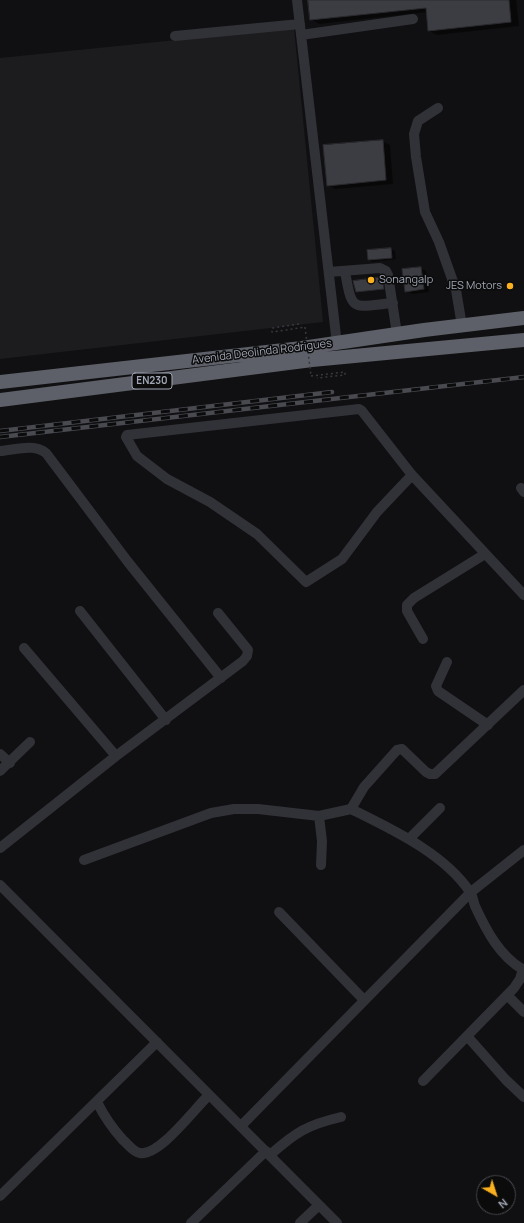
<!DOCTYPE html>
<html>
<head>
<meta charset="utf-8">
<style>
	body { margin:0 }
	#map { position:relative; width:524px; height:1223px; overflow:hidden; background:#101012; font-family:Manrope,sans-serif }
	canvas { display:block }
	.north { position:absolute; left:476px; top:1175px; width:40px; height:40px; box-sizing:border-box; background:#0b0b0c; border:1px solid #47494f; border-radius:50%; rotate:141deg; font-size:11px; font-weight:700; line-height:16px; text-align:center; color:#a0a6b3 }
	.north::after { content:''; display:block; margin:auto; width:14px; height:18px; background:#fbb01f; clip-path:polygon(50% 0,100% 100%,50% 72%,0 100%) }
</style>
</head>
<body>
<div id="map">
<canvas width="524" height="1223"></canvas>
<div class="north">N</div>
</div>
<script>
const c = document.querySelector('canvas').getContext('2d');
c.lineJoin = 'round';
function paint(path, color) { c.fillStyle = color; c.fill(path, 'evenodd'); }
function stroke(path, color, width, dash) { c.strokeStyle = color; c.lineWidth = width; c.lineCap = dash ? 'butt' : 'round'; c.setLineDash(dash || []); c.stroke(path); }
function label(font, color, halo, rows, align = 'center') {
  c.font = font + ' Manrope,sans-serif'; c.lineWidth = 3; c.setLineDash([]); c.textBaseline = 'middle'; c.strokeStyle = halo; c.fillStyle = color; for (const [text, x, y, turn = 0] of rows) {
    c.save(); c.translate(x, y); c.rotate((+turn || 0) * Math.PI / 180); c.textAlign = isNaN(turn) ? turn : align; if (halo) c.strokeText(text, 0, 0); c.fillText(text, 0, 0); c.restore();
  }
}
const built = new Path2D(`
	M294,28L323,322L0,359V58Z`);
const shadow = new Path2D(`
	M309,0H516L519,26L437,35L429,31L427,12L319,24L311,19Z
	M382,141L390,145L393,184L335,189L328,185Z
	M391,249L395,251L396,259L372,262L368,260V251Z
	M420,268L426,271L429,292L412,294L406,291Z
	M382,278L385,289L357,292Z`);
const building = new Path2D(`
	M308,0H509L511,22L428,31L426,8L310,20Z
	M383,140L386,180L327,186L323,145Z
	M391,248L392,258L368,260L367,250Z
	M421,267L424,289L405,292L402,269Z
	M382,277L384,289L356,292L353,281Z`);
const path = new Path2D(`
	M299,324L272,328V332L305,327
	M311,376L345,372V375L317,378`);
const minor = new Path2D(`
	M297,0L337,344
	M301,35L413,19
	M175,36L300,24
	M438,108L418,121L414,134L416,157L425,212L439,242L456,290L462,326
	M345,271C352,313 352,307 393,303
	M329,272L380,268L386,271L388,275L397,334
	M0,451C15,450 34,443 46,453L128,562L221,678
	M412,475L377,512L342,559L306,582L257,534L210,502L167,479L137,456L126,437L127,435L359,409L362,411L412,475L524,595
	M521,488L524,492
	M80,611L166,720
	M423,639L407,611V605L414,598L485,554
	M24,648L116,756
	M447,662L436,686L438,691L488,725
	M0,754L10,763
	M0,771L30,742
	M351,809C391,829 444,853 470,892C473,896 473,901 475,906C486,930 500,957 524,970
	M319,816L322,841L321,865
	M410,838L440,808
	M0,848L116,756L243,661L247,656L248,650L218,613
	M84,860L211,813L234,809H258L319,816L351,809L364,787L397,750L402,749L426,772L430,774H435L524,690
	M0,885L337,1223
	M279,912L364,1000
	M507,995L524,1012
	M467,1036L506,1080L524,1097
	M423,1081L514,988L520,979L523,969
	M97,1102C104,1116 112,1128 123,1140C128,1144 133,1152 140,1153C159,1157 195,1108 209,1095
	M241,1126L471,892L524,850
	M270,1155C296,1132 307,1125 341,1117
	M0,1196L157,1042
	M191,1223L266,1151
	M300,1223L319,1205`);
const highway = new Path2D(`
	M0,382L302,348L424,330L524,318
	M0,400L312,360L524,340`);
const rail = new Path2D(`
	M0,431L332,392
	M0,437L524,377`);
const pathBridge = new Path2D(`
	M305,327L311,376`);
const markers = [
	[371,280,4,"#fbb01f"],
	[510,286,4,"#fbb01f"]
];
const shields = [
	[152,381,40]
];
const shieldNames = [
	["EN230",152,381]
];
const poiNames = [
	["Sonangalp",379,280],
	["JES Motors",502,286,"right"]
];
const streetNames = [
	["Avenida Deolinda Rodrigues",262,352,-7]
];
paint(built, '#1c1c1f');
paint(shadow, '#0007');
paint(building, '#3c3d42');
stroke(building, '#2a2a2e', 1);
stroke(path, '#37393e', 1.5, [2, 3]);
stroke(minor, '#313237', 10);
stroke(highway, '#5d6068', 14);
stroke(rail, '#484a50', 4.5);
stroke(rail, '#0b0b0c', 3, [9]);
stroke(pathBridge, '#37393e', 1.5, [2, 3]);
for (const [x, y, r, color] of markers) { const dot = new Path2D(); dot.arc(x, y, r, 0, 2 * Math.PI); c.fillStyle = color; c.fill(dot); stroke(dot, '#0b0b0c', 1.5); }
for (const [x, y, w] of shields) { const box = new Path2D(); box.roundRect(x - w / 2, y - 8, w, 16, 3); c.fillStyle = '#0b0b0c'; c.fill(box); stroke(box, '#a0a6b3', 1); }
label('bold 10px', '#a0a6b3', null, shieldNames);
label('11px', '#a0a6b3', '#0b0b0c', poiNames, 'left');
label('11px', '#a0a6b3', '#0b0b0c', streetNames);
</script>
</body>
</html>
